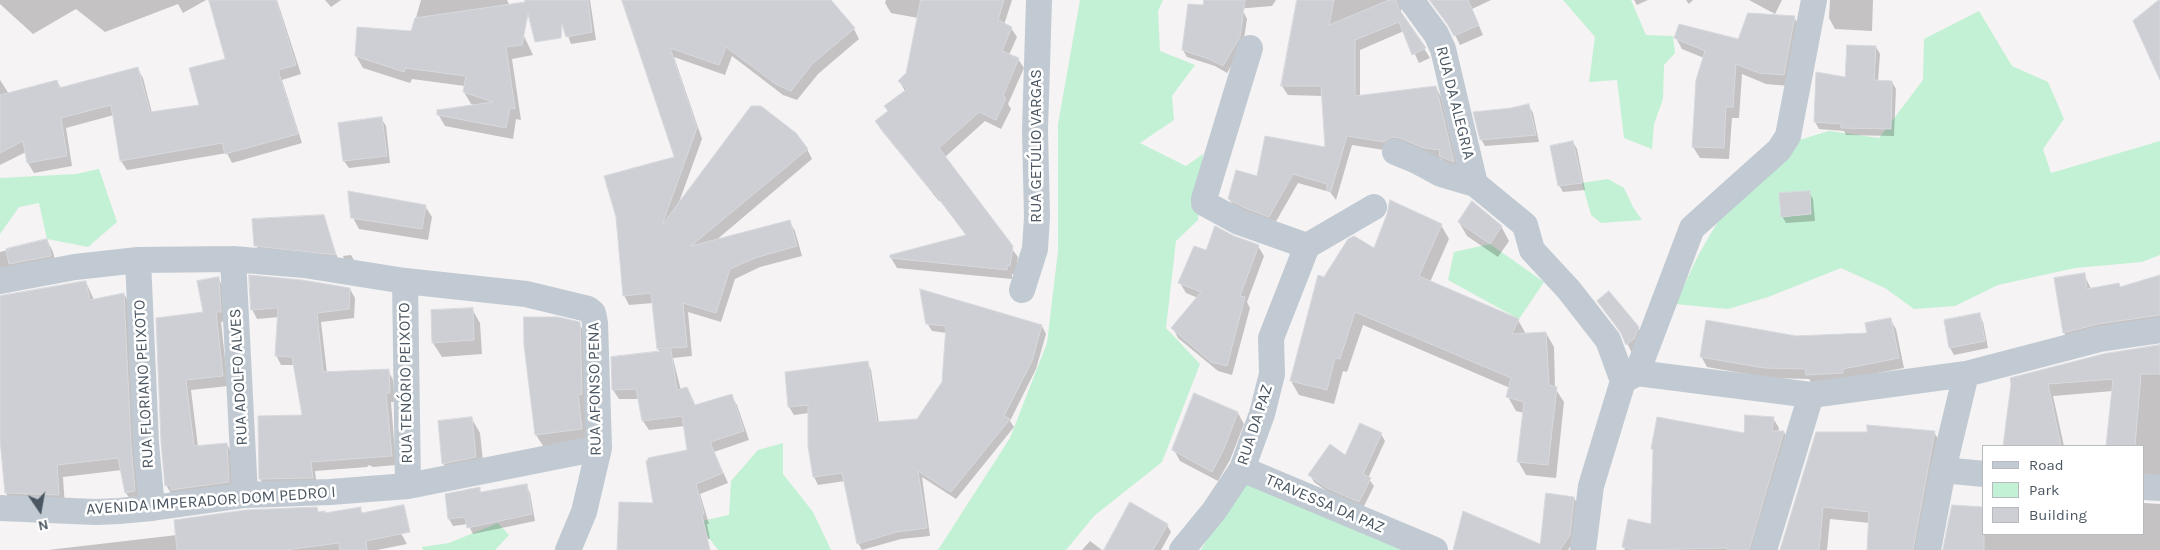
<!DOCTYPE html>
<html>
<head>
<meta charset="utf-8">
<style>
	body { margin:0 }
	#map { position:relative; width:2160px; height:550px; overflow:hidden; background:#f5f3f3; font-family:Karla,sans-serif }
	canvas { display:block }
	.legend { position:absolute; left:1982px; top:445px; width:162px; height:90px; box-sizing:border-box; background:#fff; border:1px solid #b7bbc0; margin:0; padding:6px 9px; list-style:none; font-size:15px; color:#4a5661 }
	.legend li { display:flex; align-items:center; gap:10px; height:25px }
	.legend b { width:25px; border:1px solid #b7bbc0 }
	.north { position:absolute; left:15px; top:485px; width:50px; height:50px; -webkit-text-stroke:4px #fff; paint-order:stroke; rotate:168deg; font-size:14px; font-weight:700; line-height:20px; text-align:center; color:#4a5661 }
	.north::after { content:''; display:block; margin:auto; width:18px; height:22px; background:#4a5661; clip-path:polygon(50% 0,100% 100%,50% 72%,0 100%) }
</style>
</head>
<body>
<div id="map">
<canvas width="2160" height="550"></canvas>
<ul class="legend">
<li><b style="height:6px;background:#c1cad2"></b>Road</li>
<li><b style="height:14px;background:#c3f1d5"></b>Park</li>
<li><b style="height:14px;background:#cdcfd5"></b>Building</li>
</ul>
<div class="north">N</div>
</div>
<script>
const c = document.querySelector('canvas').getContext('2d');
c.lineJoin = 'round';
function paint(path, color) { c.fillStyle = color; c.fill(path, 'evenodd'); }
function stroke(path, color, width, dash) { c.strokeStyle = color; c.lineWidth = width; c.lineCap = dash ? 'butt' : 'round'; c.setLineDash(dash || []); c.stroke(path); }
function label(font, color, halo, rows, align = 'center') {
  c.font = font + ' Karla,sans-serif'; c.lineWidth = 5; c.setLineDash([]); c.textBaseline = 'middle'; c.strokeStyle = halo; c.fillStyle = color; for (const [text, x, y, turn = 0] of rows) {
    c.save(); c.translate(x, y); c.rotate((+turn || 0) * Math.PI / 180); c.textAlign = isNaN(turn) ? turn : align; if (halo) c.strokeText(text, 0, 0); c.fillText(text, 0, 0); c.restore();
  }
}
const green = new Path2D(`
	M1080,0H1163L1158,11L1160,51L1195,65L1172,96L1174,120L1140,143L1186,166L1203,154L1198,220L1176,241L1166,328L1200,364L1162,462L1094,516L1066,550H938L1010,438L1047,343L1058,251V124Z
	M1563,0H1631L1646,35L1673,36L1675,53L1664,65L1663,99L1654,124L1652,149L1624,138L1617,80L1589,82L1595,37Z
	M1979,11L2012,66L2048,82L2064,119L2043,149L2051,173L2160,141V255L2142,262L2075,268L1998,285L1955,306L1914,309L1885,288L1841,268L1768,297L1728,309L1675,304L1699,254L1727,206L1796,141L1829,131L1879,138L1923,80L1924,39Z
	M99,169L117,222L88,247L47,239L39,203L19,207L0,234V178L76,174Z
	M1608,179L1624,188L1633,207L1642,220L1601,223L1591,215L1582,183Z
	M1490,244L1544,282L1519,319L1448,280L1454,252Z
	M783,443V474L813,512L831,550H718L697,522L729,515L731,481L758,450Z
	M1243,476L1387,535L1400,550H1201Z
	M498,523L509,535L495,550H423L422,547L449,543Z`);
const shadow = new Path2D(`
	M0,0H206L183,13L178,4L105,32L76,9L33,34L0,4Z
	M210,0H277L301,74L282,80L302,143L232,163L227,153L127,170L121,161L114,115L66,128L72,166L34,173L28,163L26,152L0,165V80L9,94L57,81L61,88L138,69L143,78L152,113L201,106L227,60Z
	M325,0H341L331,7Z
	M421,0H507L533,55L512,59L521,120L516,119L513,139L445,126L438,114L477,106L471,104L464,92L465,86L412,79L410,83L363,68L356,56L412,32Z
	M550,0H590L596,40L571,44L561,18Z
	M623,0H829L854,29L859,39L818,74L797,100L783,95L732,56L725,75L674,57L702,139L678,205L807,149L812,159L714,242L789,221L795,231L802,256L760,267L735,279L721,322L688,312L692,356L673,358L681,391L695,407L731,396L737,405L749,440L714,452L728,483L700,494L709,524H707L710,539L665,538L655,550H619L655,504L689,451L685,426L649,430L643,421L639,399H619L613,390L661,353L658,349L653,303L629,305L624,295L675,158Z
	M886,0H1012L1004,25L1011,28L1017,37L1009,55L1018,59L1024,68L1008,104L1011,109L1001,129L985,121L944,158L1018,257L1015,275L1012,274V279L897,268L891,258L967,236L940,201H939L882,131L876,122L889,112L905,91L900,82L907,74L918,18L891,13L885,3Z
	M1230,0H1276L1272,6L1235,9Z
	M1298,0H1405L1402,3L1401,12L1430,58L1419,63L1404,31L1360,50V96L1436,87L1441,97L1459,171L1446,165L1442,159L1352,145L1336,200L1330,192L1298,183L1274,225L1235,208L1229,199L1258,178L1326,149L1323,96L1288,95L1282,86Z
	M1429,0H1491L1472,9L1483,35L1460,45L1453,31Z
	M1634,0H1648L1637,5Z
	M1686,0H1693L1689,4Z
	M1749,0H1782L1775,14Z
	M1830,0H1873L1872,31L1835,29L1829,18Z
	M1243,11L1247,19L1243,45L1227,73L1215,66L1187,57L1183,50Z
	M1794,17L1801,29L1790,86L1766,84L1742,74L1739,118H1732L1729,159L1700,158L1693,147L1704,58L1682,49L1676,38L1739,40Z
	M1876,47L1880,54L1878,81L1892,82L1896,89L1894,136L1846,135L1844,131L1819,129L1815,122L1817,74L1846,79Z
	M1529,106L1533,113L1539,142L1485,146L1481,139Z
	M381,118L386,126L390,163L349,168L344,161L339,124Z
	M1573,142L1577,149L1585,190L1563,192L1559,185Z
	M1809,192L1813,199L1815,221L1786,223L1782,216Z
	M425,206L432,217L428,240L359,229L353,218Z
	M323,216L339,262L260,253L256,245Z
	M1459,222L1501,226L1509,241L1498,257L1467,236Z
	M1441,225L1449,239L1430,282L1518,320L1526,334L1546,333L1554,347L1555,388L1564,402L1556,478L1526,475L1518,461L1524,413L1516,411L1508,397L1510,388L1363,325L1347,372L1343,371L1334,404L1299,395L1291,381L1325,278L1375,250Z
	M1234,237L1258,246L1264,256L1247,302L1250,308L1232,375L1218,371L1178,338L1173,328L1198,298L1186,293L1180,283L1207,252Z
	M47,240L53,252L57,268L0,280V252Z
	M351,255L355,262L346,263L343,256Z
	M2084,274L2091,289L2120,288L2160,276V320L2070,342L2064,333L2055,279Z
	M218,278L224,288L226,321L221,322L228,386L191,390L198,447L227,444L232,454L234,492L172,495L166,485L162,442L204,313Z
	M86,282L94,300L124,294L131,306L141,503L133,504L126,493L122,470L63,477L65,507L13,505L6,493L0,434V297Z
	M350,289L355,298L354,318L321,322L327,373L388,370L393,380L395,402H391L396,465L373,467L369,465L367,467L315,471L317,487L266,488L260,479L259,417H304L295,365H281L276,355L279,317L257,319L252,309Z
	M1598,302L1638,327L1646,342L1635,359L1625,339Z
	M472,309L480,323L482,354L442,357L433,343Z
	M1979,314L1983,322L1988,348L1954,355L1950,348Z
	M1890,319L1896,329L1904,368L1813,385L1809,379L1770,378L1707,367L1701,356L1796,337L1869,334Z
	M579,323L587,338L589,443L545,449L536,435L525,344Z
	M927,323L1042,326L1046,334L1036,369L1010,421L1014,427L956,499L922,477L930,536L901,539L862,550L858,543L845,481L818,485L814,477L809,446V413L794,415L789,407L867,362L871,370L879,423L917,420L944,382L947,333L932,331Z
	M2160,347V484L2144,485V446H2107L2113,391L2053,396L2064,446H2005L2013,384Z
	M1238,413L1244,424L1230,460L1218,481L1180,461L1174,450Z
	M1773,418L1779,428L1778,432H1784L1789,442L1756,550H1625L1624,547L1652,525L1654,452L1652,448L1745,434Z
	M472,419L480,433L484,471L452,478L443,463Z
	M1934,432L1941,444L1921,550H1868L1870,523L1830,519L1827,550H1781L1817,433Z
	M1381,434L1385,441L1368,478L1374,486L1363,508L1337,498L1314,482L1310,475L1345,456Z
	M526,486L530,493L535,521L473,534L468,524L453,526L449,519L447,495L479,488L481,493Z
	M1574,498L1578,505L1573,543L1568,550H1540Z
	M2144,503L2160,504V550H1944L1984,534H2144Z
	M316,509L319,513L325,514L360,509L363,514L375,512L402,535L407,544L377,550H48L177,535Z
	M1167,525L1171,532L1161,550H1105Z
	M1090,541L1102,550H1082Z`);
const building = new Path2D(`
	M209,0H276L296,65L278,70L298,134L225,154L222,143L120,161L111,105L61,118L67,156L27,163L23,141L0,153V95L57,80L59,88L138,67L150,112L199,105L189,68L225,59Z
	M525,0H588L592,32L566,37L562,24L561,38L535,42L528,14L522,45L506,47L515,109L510,108L506,128L437,115V110L493,102L463,92L466,76L405,68L404,72L355,56L357,27L411,31L415,18L525,2Z
	M622,0H831L855,28L812,64L791,91L777,85L726,47L719,65L670,48L697,128L662,225L751,106H761L796,133L808,149L691,246L790,220L797,246L755,258L730,269L716,313L683,303L687,347L657,349L651,293L623,296L616,217L604,176L674,157Z
	M921,0H1004L998,20L1012,27L1002,51L1019,58L1003,96L1006,98L996,120L979,112L939,148L1013,246L1010,266L1007,265V270L890,258V255L966,235L934,192H932L875,121L888,111L884,106L907,89L898,81L906,73Z
	M1204,0H1245L1240,37L1223,66L1209,59L1182,50L1188,4L1203,5Z
	M1297,0H1334L1329,25L1389,0H1396L1399,9L1426,48L1412,55L1399,22L1355,40V96L1436,86L1454,162L1439,156L1440,150L1424,148L1400,138L1392,137L1384,142L1347,136L1331,191H1327V184L1293,174L1269,217L1245,208L1228,199L1236,170L1257,176L1265,136L1325,147L1321,86H1281Z
	M1430,0H1468L1479,25L1454,36L1448,25Z
	M2159,0H2160V80L2133,21Z
	M1748,13L1795,16L1784,75L1759,73L1736,64L1733,107H1726L1724,148L1692,147L1696,80L1705,51L1674,38L1679,24L1738,39Z
	M1847,45L1876,46L1874,80L1892,81L1891,129L1841,128V124L1814,122L1816,72L1845,77Z
	M1529,104L1536,135L1480,140L1473,112L1511,108Z
	M382,117L387,156L343,161L338,123Z
	M1573,141L1582,183L1558,186L1550,146Z
	M348,191L426,205L422,229L351,218Z
	M1810,191L1811,214L1781,217L1779,193Z
	M1390,200L1442,224L1419,276L1519,319L1512,334L1546,332L1549,385L1557,387L1548,465L1517,462L1524,402L1506,397L1511,378L1355,312L1340,359L1335,358L1327,390L1290,381L1318,275L1324,277L1348,239L1354,236L1374,248L1387,214Z
	M1472,201L1502,226L1490,244L1458,222Z
	M324,215L336,255L254,246L252,219Z
	M1215,226L1234,236L1259,245L1240,296L1245,297L1227,366L1211,362L1171,328L1201,292L1178,283L1194,246L1206,250Z
	M47,239L51,256L9,264L6,249Z
	M2085,273L2087,289L2119,283L2120,287L2160,275V315L2098,324L2063,333L2054,278Z
	M249,275L302,280L350,288L349,309L317,313L323,372L389,369L390,393H386L392,456L311,462L313,478L259,479L258,416L302,415L292,357L275,356L278,308L251,310Z
	M219,277L221,312H216L223,376L186,380L194,446L227,443L229,482L171,490V485L165,486L161,442L156,318L203,312L197,281Z
	M86,281L90,300L124,293L131,444L135,491L125,493L118,458L57,465L59,495L5,493L0,440V296Z
	M920,289L1042,325L1032,361L1004,416L1010,419L951,492L918,471L927,528L896,532L857,544L842,473L813,477L808,446V405L788,407L785,372L868,361L877,422L917,419L942,382L946,326L926,324Z
	M1609,291L1639,327L1634,339L1626,345L1620,331L1597,301Z
	M473,308L474,340L432,343L431,310Z
	M1980,313L1985,341L1949,348L1944,320Z
	M524,317H558L580,322L582,394L578,395L582,429L535,435L524,345Z
	M1891,318L1899,358L1843,369V373L1806,375L1805,369L1764,368L1700,357L1706,320L1796,336L1867,333L1865,323Z
	M2160,345V374H2141L2135,446H2106L2113,379L2048,384L2061,446H2003L2011,384L2010,378L2103,354Z
	M671,350L677,390L687,387L695,405L732,394L744,431L710,442L723,473L696,484L704,514L702,515L710,550H617L619,502L653,503L646,461L648,460V458L687,450L682,416L642,421L636,389L612,390L611,357Z
	M1194,393L1238,412L1224,449L1212,472L1172,450Z
	M1745,415L1774,417L1772,431H1784L1749,550H1728L1727,548L1635,550L1622,547L1628,519L1651,524L1653,449H1651L1657,417L1744,433Z
	M472,417L476,457L442,464L438,421Z
	M1360,423L1382,433L1363,474L1371,478L1359,502L1327,488L1308,475L1330,444L1345,455Z
	M1867,425L1935,431L1913,550H1867L1869,512L1823,507L1819,550H1780L1816,432H1867Z
	M527,484L532,514L467,528L465,517L448,519L445,494L480,487V492Z
	M1546,493L1574,497L1570,535L1560,550H1453L1463,511L1540,544Z
	M1130,502L1168,524L1153,550H1104Z
	M404,505L410,532L366,541L367,550H340L339,543L285,550H177L174,520L246,510L317,507L318,512L325,511V513L361,507V513Z
	M1952,505L1984,507V550H1943Z`);
const minor = new Path2D(`
	M1411,0L1436,34L1443,49L1475,184
	M1250,48L1204,199V203L1239,222L1307,246
	M1395,152L1417,161L1441,174L1475,184L1525,225L1532,250L1569,290L1608,340L1623,381
	M233,259L245,495
	M138,260L146,443L152,508
	M0,281L75,267L138,260L233,259L304,265L405,281L526,294L588,309L593,313L595,323L599,448L584,512L568,550
	M405,281L408,486
	M1022,290L1035,249L1037,217L1035,130L1039,0
	M1637,373L1692,228L1779,150L1788,136L1814,0
	M1623,381L1637,373L1811,395L1966,374L2100,339L2160,330
	M1242,469L1435,550
	M1943,470L1984,474
	M2144,487L2160,488
	M0,508L96,512L119,511L152,508L245,495L330,492L408,486L599,448
	M1182,550L1214,511L1242,469L1262,414L1272,374L1271,338L1307,246L1374,207
	M1583,550L1591,486L1623,381
	M1764,550L1811,395
	M1928,550L1943,470L1966,374`);
const streetNames = [
	["RUA DA ALEGRIA",1455,103,76],
	["RUA GETÚLIO VARGAS",1036,146,-90],
	["RUA ADOLFO ALVES",239,377,-93],
	["RUA TENÓRIO PEIXOTO",406,383,-91],
	["RUA FLORIANO PEIXOTO",144,384,-93],
	["RUA AFONSO PENA",595,389,-91],
	["RUA DA PAZ",1255,425,-72],
	["AVENIDA IMPERADOR DOM PEDRO I",211,501,-4],
	["TRAVESSA DA PAZ",1325,504,23]
];
paint(green, '#c3f1d5');
paint(shadow, '#0003');
paint(building, '#cdcfd5');
stroke(building, '#d7d9de', 1);
stroke(minor, '#c1cad2', 26);
label('16px', '#4a5661', '#fff', streetNames);
</script>
</body>
</html>
